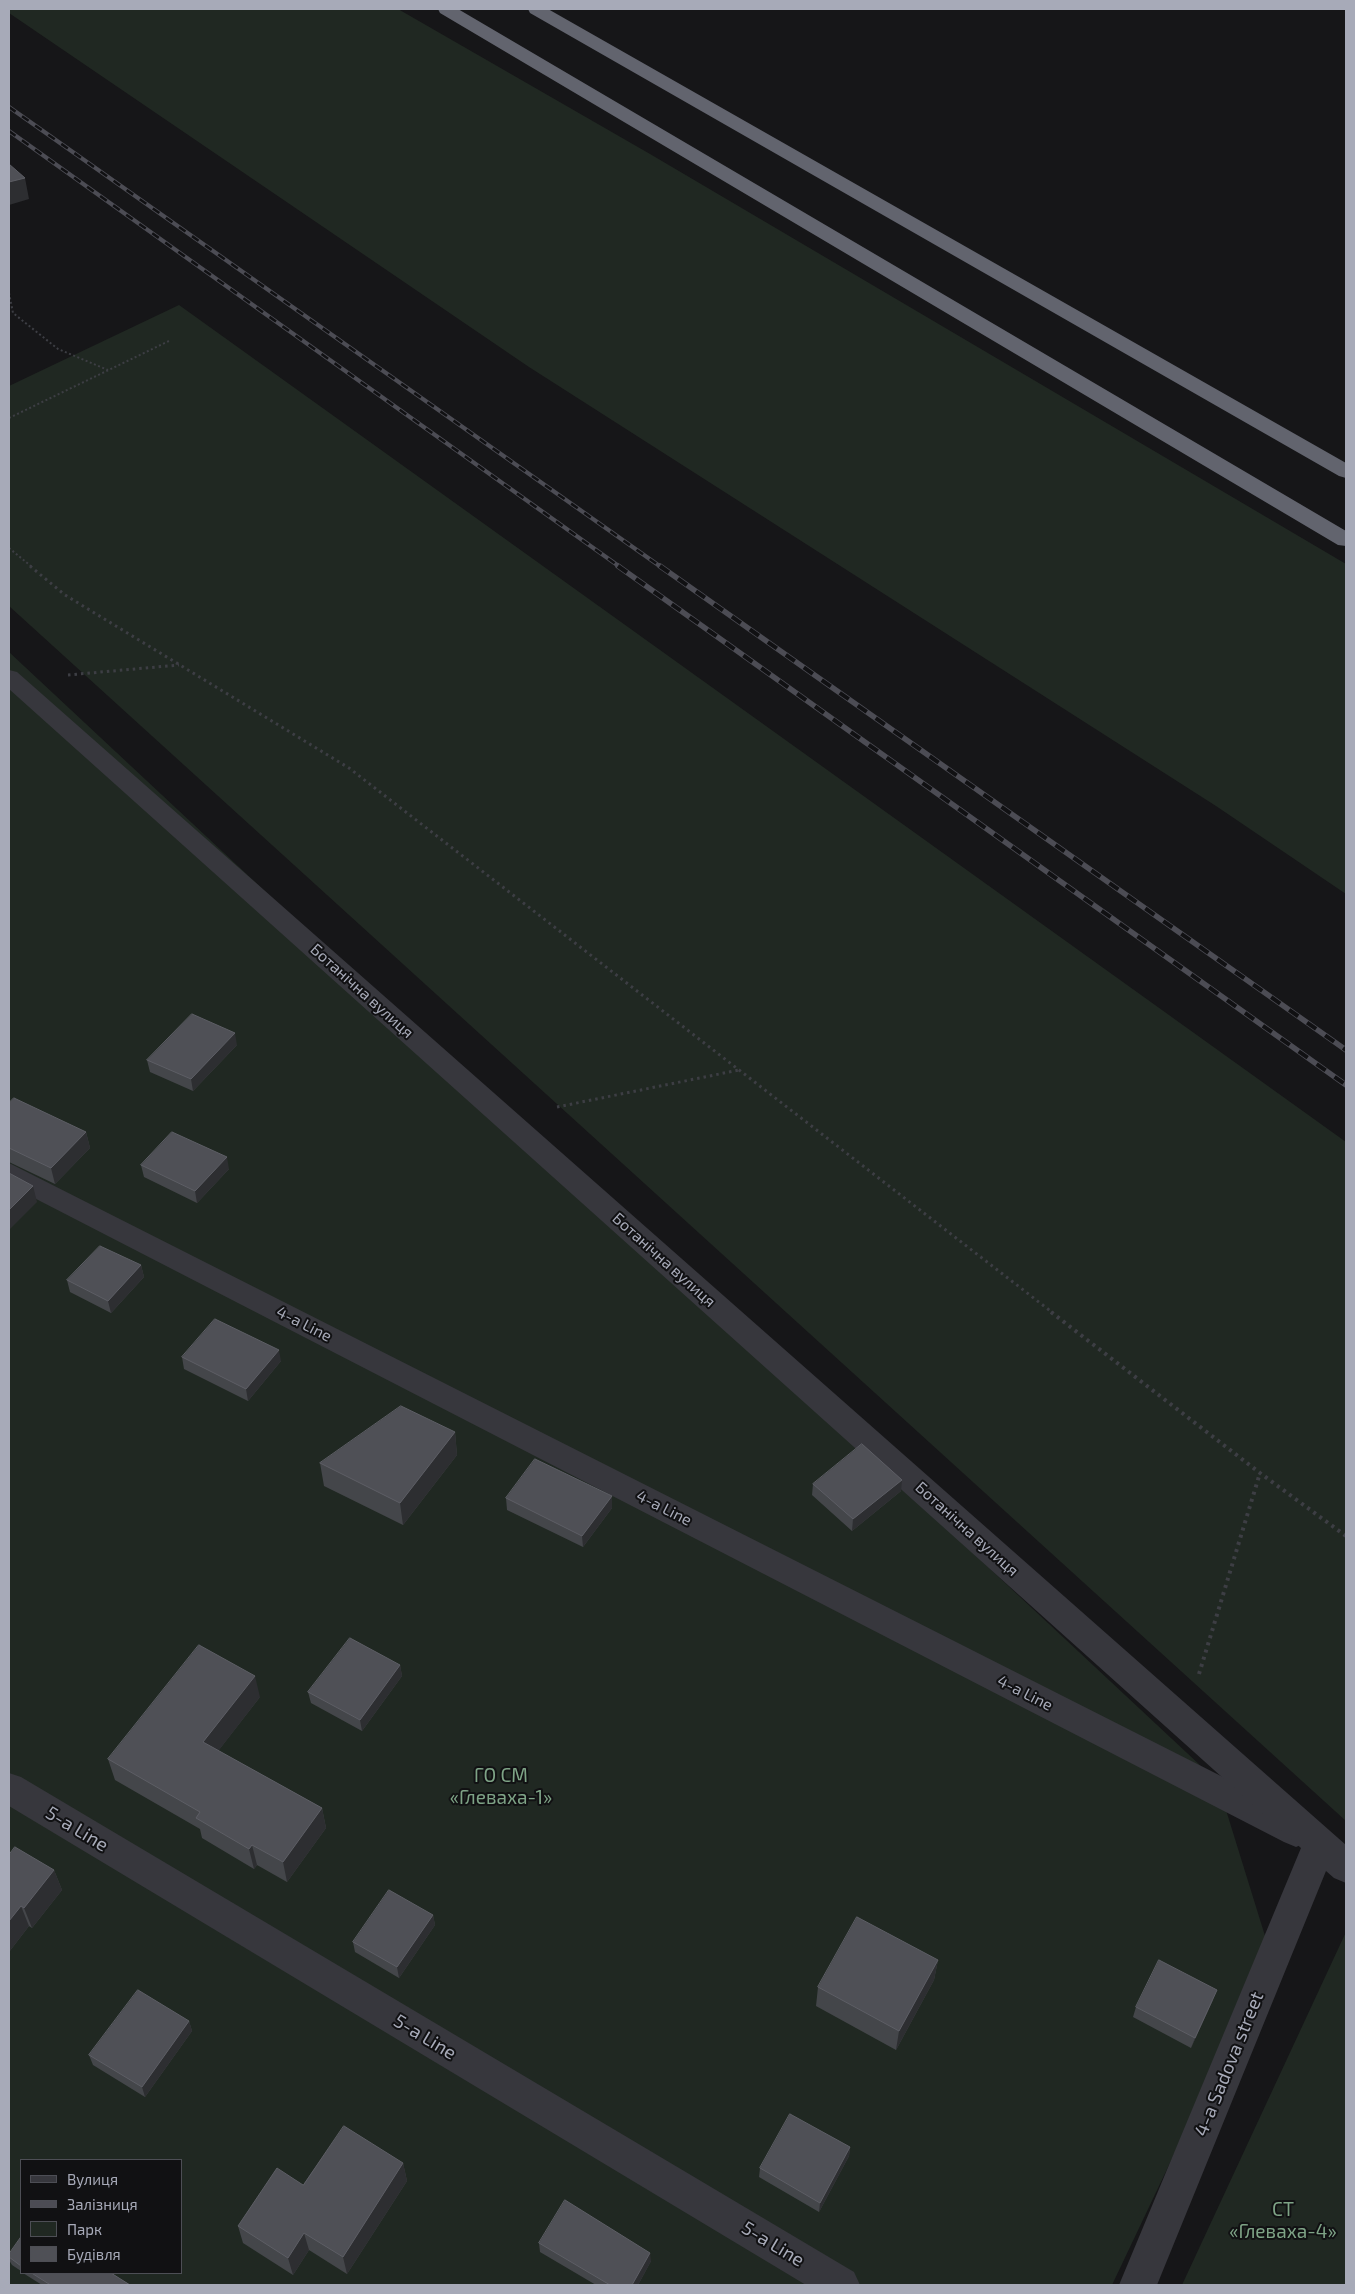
<!DOCTYPE html>
<html>
<head>
<meta charset="utf-8">
<style>
	body { margin:0 }
	#map { position:relative; width:1355px; height:2294px; overflow:hidden; background:#161618; font-family:"Exo 2",sans-serif }
	canvas { display:block }
	.frame { position:absolute; inset:0; border:10px solid #a7aab8; pointer-events:none }
	.legend { position:absolute; left:20px; top:2159px; width:162px; height:115px; box-sizing:border-box; background:#111113; border:1px solid #4d4e55; margin:0; padding:6px 9px; list-style:none; font-size:15px; color:#a7aab8 }
	.legend li { display:flex; align-items:center; gap:10px; height:25px }
	.legend b { width:25px; border:1px solid #4d4e55 }
</style>
</head>
<body>
<div id="map">
<canvas width="1355" height="2294"></canvas>
<div class="frame"></div>
<ul class="legend">
<li><b style="height:6px;background:#37373d"></b>Вулиця</li>
<li><b style="height:6px;background:#4c4c54"></b>Залізниця</li>
<li><b style="height:14px;background:#202822"></b>Парк</li>
<li><b style="height:14px;background:#4f5056"></b>Будівля</li>
</ul>
</div>
<script>
const c = document.querySelector('canvas').getContext('2d');
c.lineJoin = 'round';
function paint(path, color) { c.fillStyle = color; c.fill(path, 'evenodd'); }
function stroke(path, color, width, dash) { c.strokeStyle = color; c.lineWidth = width; c.lineCap = dash ? 'butt' : 'round'; c.setLineDash(dash || []); c.stroke(path); }
function label(font, color, halo, rows, align = 'center') {
  c.font = font + ' "Exo 2",sans-serif'; c.lineWidth = 4; c.setLineDash([]); c.textBaseline = 'middle'; c.strokeStyle = halo; c.fillStyle = color; for (const [text, x, y, turn = 0] of rows) {
    c.save(); c.translate(x, y); c.rotate((+turn || 0) * Math.PI / 180); c.textAlign = isNaN(turn) ? turn : align; if (halo) c.strokeText(text, 0, 0); c.fillText(text, 0, 0); c.restore();
  }
}
const green = new Path2D(`
	M9,9H398L650,154L1346,564V894L1216,806L529,367L9,13Z
	M179,305L1346,1142V1821L9,606V386Z
	M9,652L1217,1781L1270,1952L1112,2285H9ZM21,2160H181V2273H21Z
	M1346,1932V2285H1182Z`);
const pathFar2 = new Path2D(`
	M9,293L13,313L58,349L108,370
	M9,418L171,340
	M9,548L32,567`);
const pathFar1 = new Path2D(`
	M30,566L65,595L349,768L1053,1313
	M68,675L179,665
	M557,1107L739,1070`);
const path = new Path2D(`
	M1051,1312L1260,1473L1346,1536
	M1199,1674L1260,1473`);
const lane = new Path2D(`
	M9,1163L1308,1820L1313,1831L1308,1842L1296,1847L1284,1842L9,1185Z
	M9,1773L21,1777L854,2272L860,2285H806L9,1806Z`);
const street = new Path2D(`
	M9,670L17,672L1346,1845V1883L1334,1878L1326,1871L1157,2285H1119L1301,1848L9,689Z`);
const highway = new Path2D(`
	M438,9H458L1346,531V546L1338,545L440,13Z
	M528,9H548L1346,463V478L1339,476L530,13Z`);
const railFar1 = new Path2D(`
	M9,107L661,567
	M9,131L620,567`);
const rail = new Path2D(`
	M618,566L1346,1085
	M660,566L1346,1050`);
const wall = new Path2D(`
	M237,1045L193,1091L150,1072L147,1060Z
	M9,1103L86,1132L90,1148L55,1184L9,1162Z
	M141,1165L229,1169L197,1203L144,1177Z
	M141,1265L144,1277L111,1313L70,1292L67,1280Z
	M182,1357L281,1361L248,1401L184,1369Z
	M455,1432L457,1455L403,1525L324,1486L320,1463Z
	M813,1484L901,1491L852,1531L812,1495Z
	M612,1496V1508L583,1547L507,1510L506,1498Z
	M400,1665L402,1676L362,1731L311,1703L308,1692Z
	M260,1697L218,1751L322,1808L326,1828L287,1882L257,1865L254,1869L202,1838L200,1829L115,1780L108,1759Z
	M9,1855L54,1870L62,1890L32,1928L29,1926L9,1952Z
	M433,1915L435,1925L399,1978L355,1952L353,1942Z
	M938,1960L934,1980L896,2050L816,2006L818,1987Z
	M1213,2000L1191,2048L1133,2017L1136,2007Z
	M189,2021L192,2031L145,2097L93,2065L89,2055Z
	M850,2147L849,2156L819,2212L759,2177L760,2168Z
	M403,2163L407,2181L347,2274L309,2250L293,2275L243,2243L238,2226L303,2185Z
	M21,2237V2271L12,2265L9,2260V2257Z
	M539,2243L651,2261L638,2285H596L540,2252Z
	M23,2273H111L130,2285H42Z`);
const shadedWall = new Path2D(`
	M25,178L29,199L9,205V182Z
	M235,1033L237,1045L193,1091L191,1079Z
	M86,1132L90,1148L55,1184L51,1168Z
	M227,1157L229,1169L197,1203L195,1191Z
	M33,1186L37,1202L9,1230V1210Z
	M141,1265L144,1277L111,1313L108,1301Z
	M279,1350L281,1361L248,1401L246,1389Z
	M455,1432L457,1455L403,1525L400,1503Z
	M902,1480L901,1491L852,1531L853,1519Z
	M612,1496V1508L583,1547L582,1536Z
	M400,1665L402,1676L362,1731L360,1720Z
	M255,1676L260,1697L209,1763L203,1742Z
	M322,1808L326,1828L287,1882L283,1862Z
	M252,1845L257,1865L254,1869L249,1849Z
	M54,1870L62,1890L32,1928L24,1908Z
	M21,1906L29,1926L9,1952V1921Z
	M433,1915L435,1925L399,1978L397,1967Z
	M938,1960L934,1980L896,2050L899,2031Z
	M1217,1990L1213,2000L1191,2048L1195,2038Z
	M189,2021L192,2031L145,2097L142,2087Z
	M850,2147L849,2156L819,2212L820,2203Z
	M403,2163L407,2181L347,2274L343,2257Z
	M304,2233L309,2250L293,2275L288,2258Z
	M650,2253L651,2261L638,2285H632Z`);
const building = new Path2D(`
	M9,164L25,178L9,182Z
	M192,1014L235,1033L191,1079L147,1060Z
	M14,1098L86,1132L51,1168L9,1148V1103Z
	M172,1132L227,1157L195,1191L141,1165Z
	M9,1173L33,1186L9,1210Z
	M100,1246L141,1265L108,1301L67,1280Z
	M215,1319L279,1350L246,1389L182,1357Z
	M401,1406L455,1432L400,1503L320,1463Z
	M862,1444L902,1480L853,1519L813,1484Z
	M535,1459L612,1496L582,1536L506,1498Z
	M350,1638L400,1665L360,1720L308,1692Z
	M199,1645L255,1676L203,1742L322,1808L283,1862L252,1845L249,1849L196,1818L200,1812L108,1759Z
	M15,1847L54,1870L24,1908L21,1906L9,1921V1855Z
	M389,1890L433,1915L397,1967L353,1942Z
	M857,1917L938,1960L899,2031L818,1987Z
	M1159,1960L1217,1990L1195,2038L1136,2007Z
	M138,1990L189,2021L142,2087L89,2055Z
	M790,2114L850,2147L820,2203L760,2168Z
	M344,2126L403,2163L343,2257L304,2233L288,2258L238,2226L277,2168L303,2185Z
	M565,2200L650,2253L632,2285H610L539,2243Z
	M21,2237V2266L9,2257V2254Z
	M32,2273H111L130,2285H51Z`);
const streetNames = [
	["Ботанічна вулиця",362,991,42],
	["Ботанічна вулиця",664,1260,42],
	["4-a Line",304,1324,27],
	["4-a Line",664,1508,27],
	["Ботанічна вулиця",967,1529,42],
	["4-a Line",1025,1693,27]
];
const nearParknames = [
	["ГО СМ",501,1776],
	["«Глеваха-1»",501,1798],
	["СТ",1283,2210],
	["«Глеваха-4»",1283,2232]
];
const nearStreetnames = [
	["5-a Line",77,1829,31],
	["5-a Line",425,2037,31],
	["4-a Sadova street",1229,2064,-68],
	["5-a Line",773,2244,31]
];
paint(green, '#202822');
stroke(pathFar2, '#3d3e44', 2, [2, 2.5]);
stroke(pathFar1, '#3d3e44', 3, [2.5, 4]);
stroke(path, '#3d3e44', 4, [3, 4.5]);
paint(lane, '#37373d');
paint(street, '#37373d');
paint(highway, '#62646e');
stroke(railFar1, '#4c4c54', 4);
stroke(rail, '#4c4c54', 5.5);
stroke(railFar1, '#111113', 2.5, [8]);
stroke(rail, '#111113', 4, [11]);
paint(wall, '#44464a');
paint(shadedWall, '#2d2e31');
paint(building, '#4f5056');
stroke(building, '#5d5e65', 1);
label('16px', '#a7aab8', '#111113', streetNames);
label('19px', '#7ea386', '#111113', nearParknames);
label('19px', '#a7aab8', '#111113', nearStreetnames);
</script>
</body>
</html>
